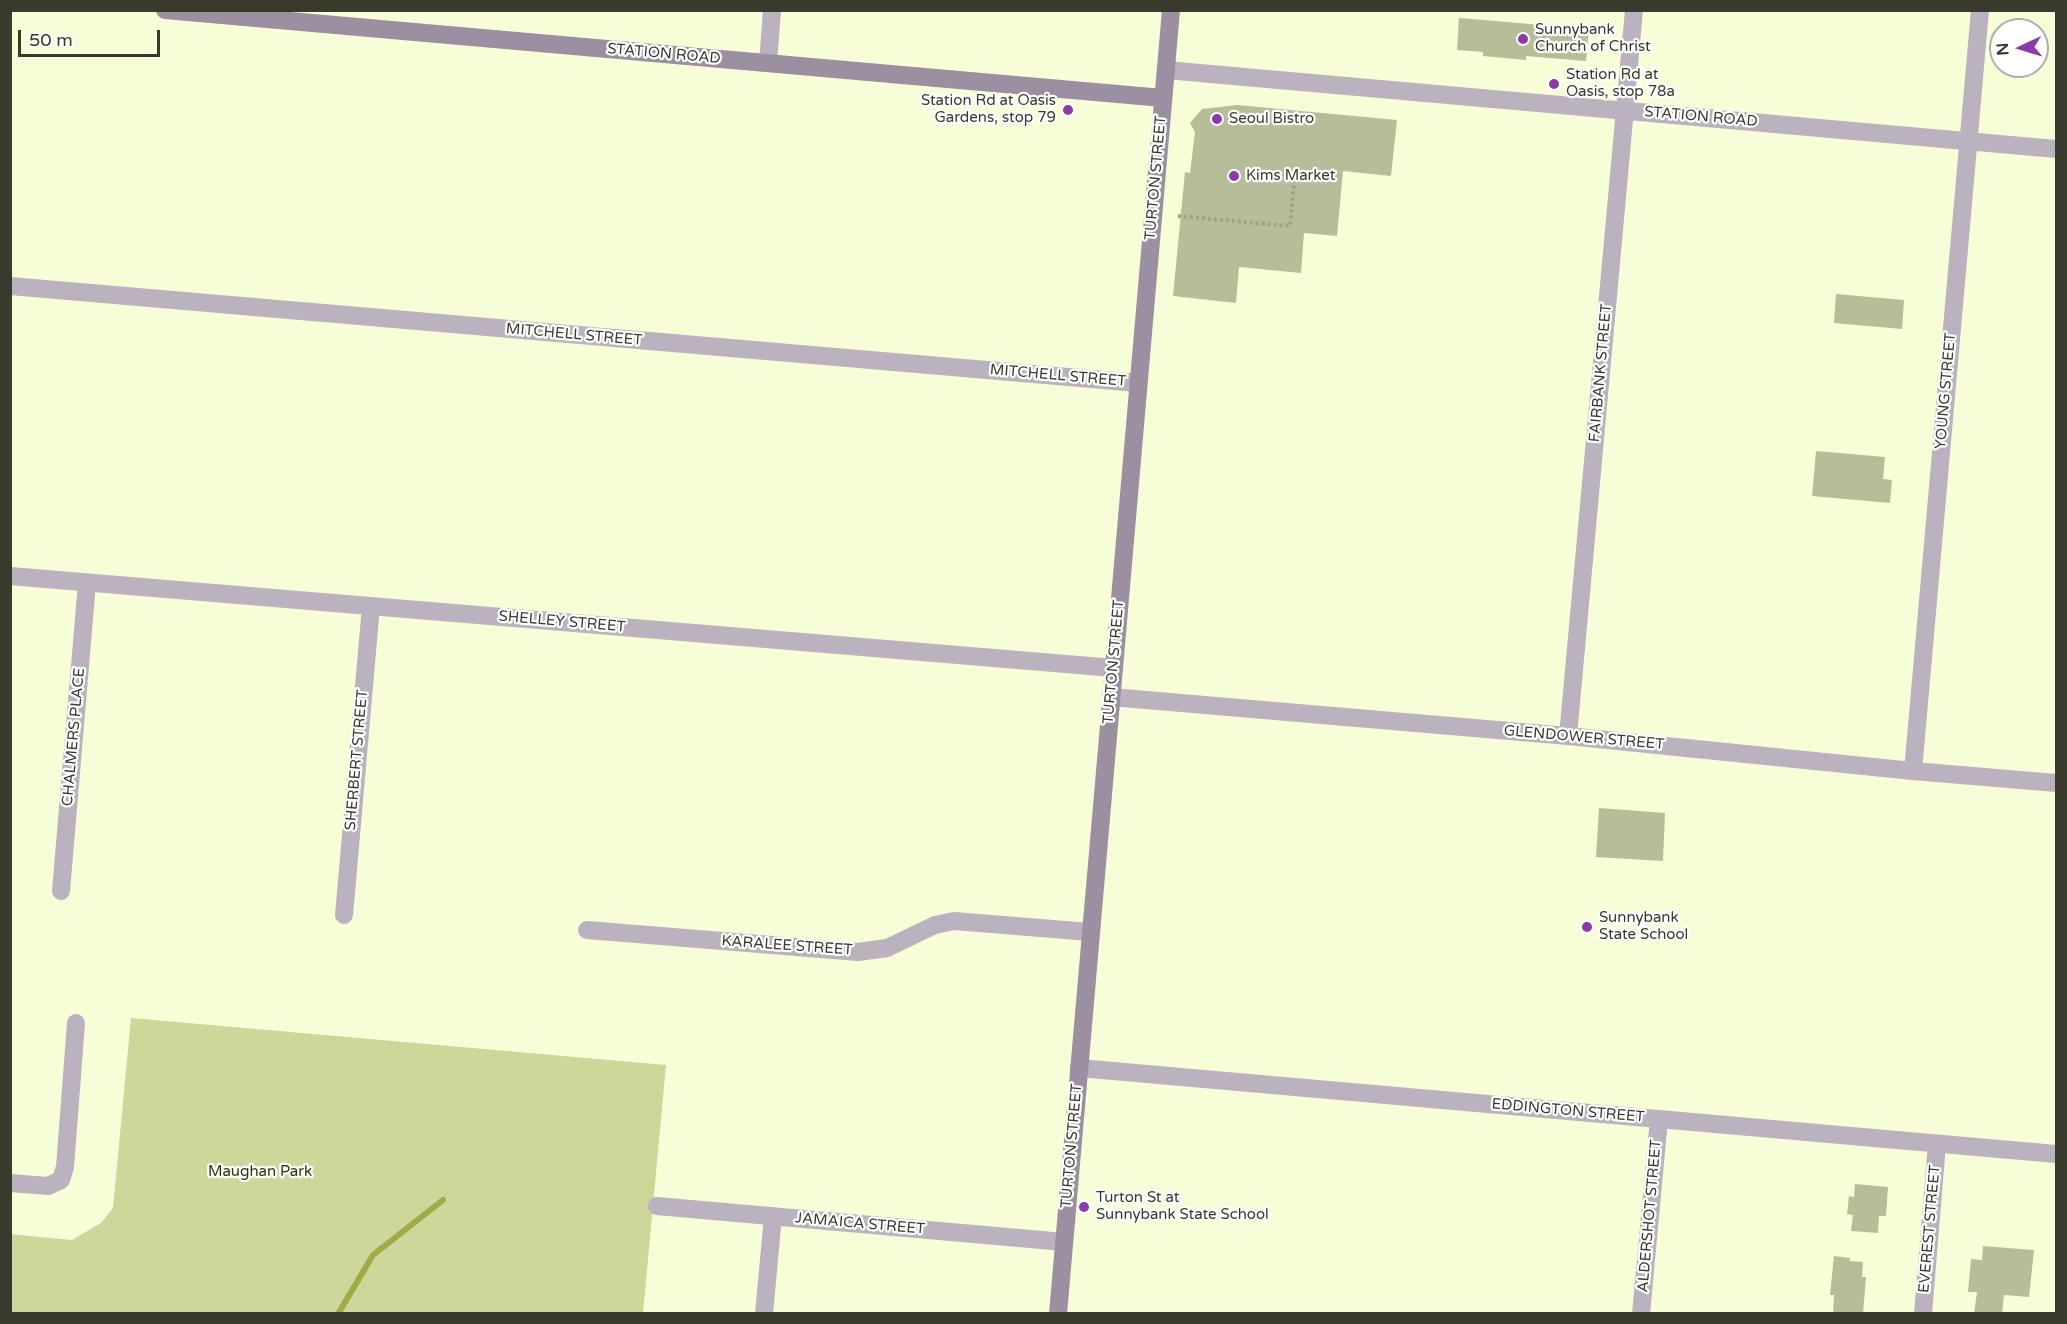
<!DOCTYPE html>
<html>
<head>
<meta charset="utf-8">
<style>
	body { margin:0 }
	#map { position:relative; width:2067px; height:1324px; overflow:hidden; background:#f7fdd7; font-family:"Varela Round",sans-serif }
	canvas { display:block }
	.frame { position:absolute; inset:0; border:12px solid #383a2b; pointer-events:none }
	.north { position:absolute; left:1989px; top:18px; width:60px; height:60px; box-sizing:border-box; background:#fff; border:2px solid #afb0aa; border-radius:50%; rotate:266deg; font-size:16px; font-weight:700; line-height:24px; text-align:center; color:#383a2b }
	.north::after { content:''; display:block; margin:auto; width:21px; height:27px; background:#8d3aa8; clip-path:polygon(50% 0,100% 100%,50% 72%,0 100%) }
	.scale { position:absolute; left:18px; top:30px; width:142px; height:27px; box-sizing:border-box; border:3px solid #383a2b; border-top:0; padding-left:8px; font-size:18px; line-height:21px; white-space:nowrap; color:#383a2b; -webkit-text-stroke:4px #fff; paint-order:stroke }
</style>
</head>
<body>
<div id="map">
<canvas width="2067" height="1324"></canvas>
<div class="frame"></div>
<div class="north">N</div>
<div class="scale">50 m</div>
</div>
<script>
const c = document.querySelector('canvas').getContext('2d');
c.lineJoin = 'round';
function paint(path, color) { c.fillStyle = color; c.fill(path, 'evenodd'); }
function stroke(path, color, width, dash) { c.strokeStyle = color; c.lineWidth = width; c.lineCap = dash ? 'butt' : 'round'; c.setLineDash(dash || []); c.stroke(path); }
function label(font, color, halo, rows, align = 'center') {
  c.font = font + ' "Varela Round",sans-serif'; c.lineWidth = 4.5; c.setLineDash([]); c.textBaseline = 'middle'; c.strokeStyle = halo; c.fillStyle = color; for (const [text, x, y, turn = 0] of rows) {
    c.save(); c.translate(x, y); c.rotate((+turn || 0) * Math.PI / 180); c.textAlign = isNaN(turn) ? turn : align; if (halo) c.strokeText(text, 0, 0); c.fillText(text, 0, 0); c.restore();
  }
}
const green = new Path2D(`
	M131,1018L666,1065L643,1313H11L10,1234L72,1240L101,1223L113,1208Z`);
const stream = new Path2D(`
	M338,1314L373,1255L443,1200`);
const building = new Path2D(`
	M1459,18L1589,29L1586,61L1526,56V60L1483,56V52L1457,50Z
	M1237,105L1397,120L1391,176L1343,171L1337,236L1304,233L1301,273L1239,267L1236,303L1173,296L1185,172L1190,173L1195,132L1190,123L1202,109Z
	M1836,294L1904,300L1902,329L1834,323Z
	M1816,451L1885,457L1883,479L1892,480L1890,503L1812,496Z
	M1599,808L1665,813L1663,861L1596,857Z
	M1855,1184L1888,1187L1886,1216H1879L1878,1233L1851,1231L1853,1215L1847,1214L1849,1196L1854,1197Z
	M1983,1246L2034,1250L2029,1297L2004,1295L2002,1314H1974L1977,1292H1968L1971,1259L1982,1260Z
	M1834,1256L1850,1258V1261L1863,1262L1862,1277H1866L1863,1314H1833L1834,1295H1830Z`);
const path = new Path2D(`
	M1178,216L1290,226L1295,173`);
const street = new Path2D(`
	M768,63L772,10
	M1166,70L2056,149
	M10,286L1138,383
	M10,576L1114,668
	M1111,697L1568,736L1913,771L2056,783
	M1568,736L1634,10
	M1913,771L1980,10
	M61,891L87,583
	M344,915L371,606
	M587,930L858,952L887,948L935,925L954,921L1090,932
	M1079,1068L2056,1154
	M10,1183L48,1186L61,1180L65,1167L76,1023
	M657,1206L1064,1242
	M764,1314L773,1216
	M1641,1314L1659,1119
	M1923,1314L1937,1144`);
const secondary = new Path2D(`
	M165,10L1163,98
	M1058,1314L1171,10`);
const markers = [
	[1523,39,6,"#8d3aa8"],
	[1554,84,6,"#8d3aa8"],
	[1068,110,6,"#8d3aa8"],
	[1217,119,6,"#8d3aa8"],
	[1234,176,6,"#8d3aa8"],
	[1587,927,6,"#8d3aa8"],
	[1084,1207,6,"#8d3aa8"]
];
const poiNames = [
	["Sunnybank",1535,30],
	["Church of Christ",1535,47],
	["Station Rd at",1566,75],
	["Oasis, stop 78a",1566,92],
	["Station Rd at Oasis",1056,101,"right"],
	["Gardens, stop 79",1056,118,"right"],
	["Seoul Bistro",1229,119],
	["Kims Market",1246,176],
	["Sunnybank",1599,918],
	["State School",1599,935],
	["Turton St at",1096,1198],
	["Sunnybank State School",1096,1215]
];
const streetNames = [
	["STATION ROAD",664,54,5],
	["STATION ROAD",1701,117,5],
	["TURTON STREET",1156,178,-85],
	["MITCHELL STREET",574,335,5],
	["FAIRBANK STREET",1601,373,-85],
	["MITCHELL STREET",1058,376,5],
	["YOUNG STREET",1946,391,-85],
	["SHELLEY STREET",562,622,5],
	["TURTON STREET",1114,662,-85],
	["CHALMERS PLACE",74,737,-85],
	["GLENDOWER STREET",1584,738,5],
	["SHERBERT STREET",357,760,-85],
	["KARALEE STREET",787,946,4],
	["EDDINGTON STREET",1568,1111,5],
	["TURTON STREET",1072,1146,-85],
	["ALDERSHOT STREET",1650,1216,-85],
	["JAMAICA STREET",860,1224,5],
	["EVEREST STREET",1930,1229,-85]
];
const parkNames = [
	["Maughan Park",260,1172]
];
paint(green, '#ced699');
stroke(stream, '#a1aa49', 6);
paint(building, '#b8bd99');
stroke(path, '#9fa388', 4, [3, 3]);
stroke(street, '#bbb1bf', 18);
stroke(secondary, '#9d8fa2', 18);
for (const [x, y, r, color] of markers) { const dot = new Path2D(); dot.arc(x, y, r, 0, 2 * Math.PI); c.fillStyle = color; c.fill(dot); stroke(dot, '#fff', 2); }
label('15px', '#383a2b', '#fff', poiNames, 'left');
label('15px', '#383a2b', '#fff', streetNames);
label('15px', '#2f3208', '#fff', parkNames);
</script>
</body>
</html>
